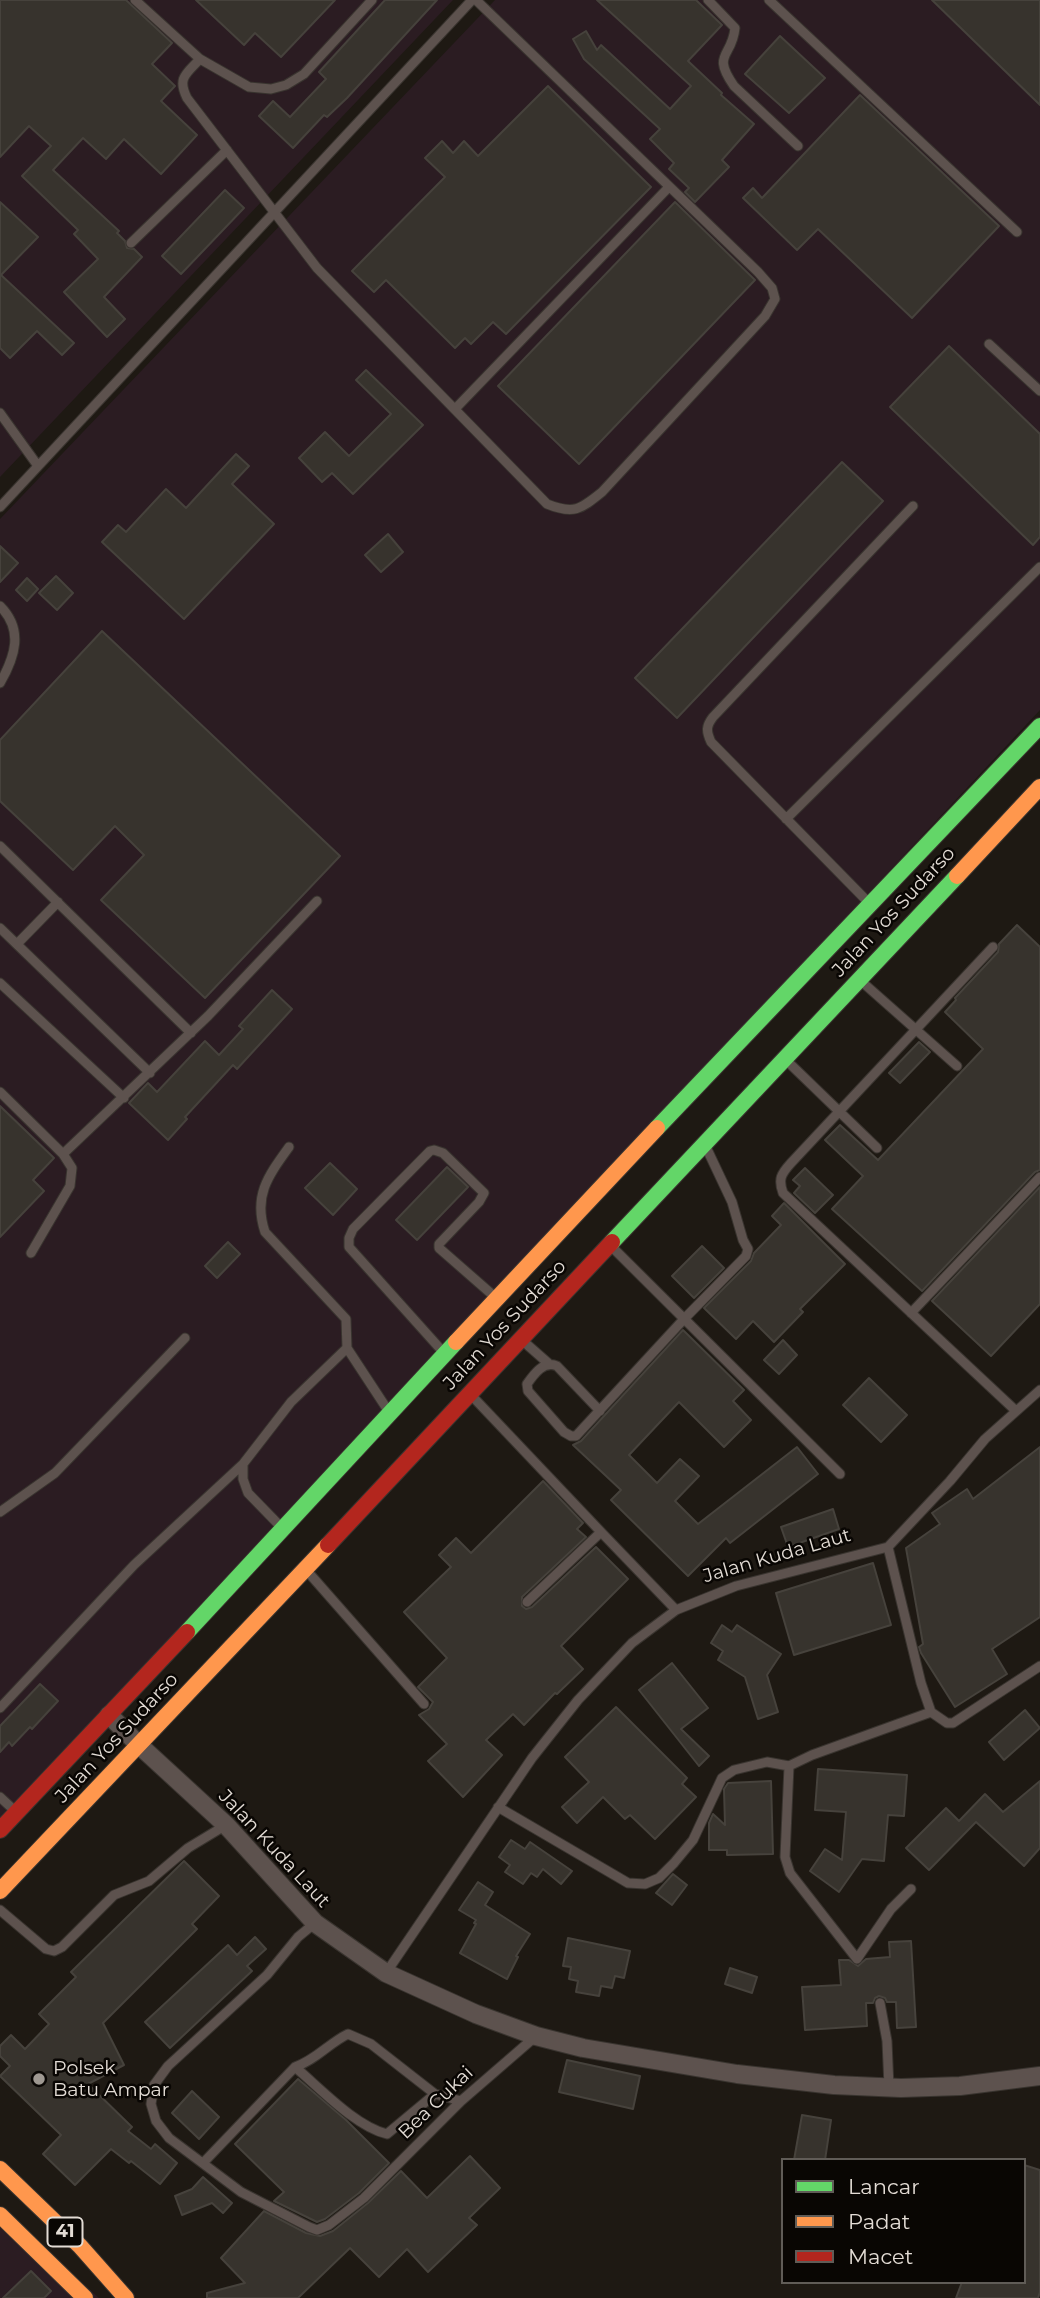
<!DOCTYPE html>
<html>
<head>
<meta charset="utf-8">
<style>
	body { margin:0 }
	#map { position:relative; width:1040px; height:2298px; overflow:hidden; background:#1e1913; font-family:Montserrat,sans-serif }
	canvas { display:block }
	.legend { position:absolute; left:781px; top:2158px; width:245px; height:126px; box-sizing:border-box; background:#090603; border:2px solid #605c57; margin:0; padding:9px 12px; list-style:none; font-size:21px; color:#e3dcd5 }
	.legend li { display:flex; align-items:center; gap:14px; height:35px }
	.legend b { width:35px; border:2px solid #605c57 }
</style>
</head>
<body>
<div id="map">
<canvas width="1040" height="2298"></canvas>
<ul class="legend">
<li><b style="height:9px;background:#63d668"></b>Lancar</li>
<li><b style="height:9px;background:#ff974d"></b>Padat</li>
<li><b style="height:9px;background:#b3261e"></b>Macet</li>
</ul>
</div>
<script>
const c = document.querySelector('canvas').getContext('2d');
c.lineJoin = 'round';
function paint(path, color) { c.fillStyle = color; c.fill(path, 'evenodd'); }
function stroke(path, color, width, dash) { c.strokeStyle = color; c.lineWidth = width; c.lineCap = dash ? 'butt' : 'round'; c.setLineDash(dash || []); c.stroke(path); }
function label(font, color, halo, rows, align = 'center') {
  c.font = font + ' Montserrat,sans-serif'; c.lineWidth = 5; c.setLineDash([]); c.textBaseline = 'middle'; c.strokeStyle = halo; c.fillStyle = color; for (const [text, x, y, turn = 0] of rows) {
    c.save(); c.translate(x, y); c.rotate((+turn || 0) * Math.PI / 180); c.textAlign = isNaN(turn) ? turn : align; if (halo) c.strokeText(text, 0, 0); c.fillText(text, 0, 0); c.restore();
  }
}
const industrial = new Path2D(`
	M0,0H453L0,477Z
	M495,0H1040V710L0,1820V519Z
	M0,2207L99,2298H0Z`);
const building = new Path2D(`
	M0,0H126L172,43L152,64L175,86L161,101L197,135L161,174L124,139L106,159L83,138L53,170L119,231L117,233L125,241L127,248L134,249L142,257L104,297L125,319L107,337L64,292L98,259L74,234L78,230L22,176L51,146L29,126L0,157Z
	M196,0H335L281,57L255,33L244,45Z
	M385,0H437L347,98L327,117L324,115L293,148L259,116L273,101L290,117L326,79L319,72Z
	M597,0H696L722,25L688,61L722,93L721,95L754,124L722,160L729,167L695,202L685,192L689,188L669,169L674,163L650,139L660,129L584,59L573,39L586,31L597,50L601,45L670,109L691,86Z
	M932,0H1040V105Z
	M780,36L825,78L789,113L745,74Z
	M548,86L651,187L506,334L493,322L471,344L465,338L455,348L386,280L374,292L352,271L445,177L425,158L442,141L453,153L464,141L478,156Z
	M860,95L999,226L912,318L818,229L797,250L743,198L753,188L762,198Z
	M225,190L244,208L181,274L162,256Z
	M0,202L38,237L1,275L74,343L62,355L37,331L10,358L0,348Z
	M675,202L755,280L579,464L498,386Z
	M949,346L1040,434V537L1033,545L890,407Z
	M366,370L423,425L353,494L332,473L322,482L299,458L325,432L349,456L391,414L356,380Z
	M236,454L249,466L232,484L274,524L184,619L102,542L118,525L126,532L166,489L186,508Z
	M842,462L883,501L677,718L635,678Z
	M388,534L403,552L381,572L365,555Z
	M0,546L18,563L0,582Z
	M56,576L73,593L57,610L39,593Z
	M27,578L38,589L27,601L16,590Z
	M102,631L340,856L205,998L101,900L144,855L115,826L73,870L0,801V740Z
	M1017,925L1040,947V1170L1035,1172L922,1291L832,1209L863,1176L825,1140L840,1125L878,1160L983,1049L945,1012L956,1000L955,998L998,952L999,944Z
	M272,990L292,1009L237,1069L233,1065L185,1117L187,1119L168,1140L129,1103L148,1083L157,1092L205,1041L219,1055L243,1029L239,1026Z
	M919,1042L930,1052L900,1083L889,1073Z
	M0,1106L54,1158L33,1180L44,1191L0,1237Z
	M330,1163L357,1189L333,1215L305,1188Z
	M447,1167L468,1187L417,1240L396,1220Z
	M805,1168L833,1195L815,1213L794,1193L800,1186L793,1180Z
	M1040,1187V1304L991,1356L932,1301Z
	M784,1203L845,1264L800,1309L803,1312L774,1342L753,1321L736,1339L704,1308L751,1261L754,1253L781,1225L772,1216Z
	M228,1242L240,1254L217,1278L205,1266Z
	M702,1246L724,1268L694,1298L672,1276Z
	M683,1330L744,1390L733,1401L751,1420L724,1447L679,1402L629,1455L657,1483L680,1459L699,1476L675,1501L698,1524L797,1447L818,1474L730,1543L726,1538L688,1576L611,1500L621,1490L573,1445L581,1441Z
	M783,1340L797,1355L779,1374L764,1360Z
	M869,1378L907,1415L881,1442L843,1405Z
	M1040,1447V1617L992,1649L1007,1674L955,1707L921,1653L919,1647L923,1644L906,1548L940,1524L932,1513L967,1489L973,1499Z
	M543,1481L583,1523L577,1529L586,1537L522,1597V1606L526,1609L532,1607L596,1547L628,1579L561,1646L583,1669L557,1694L555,1693L524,1725L513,1714L486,1740L502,1755L463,1797L428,1761L447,1744L419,1715L429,1709L433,1702L418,1687L447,1658L404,1612L451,1567L439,1555L456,1538L471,1553Z
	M833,1509L839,1529L788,1547L781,1527Z
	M873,1563L891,1625L794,1655L776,1593Z
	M722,1625L732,1632L737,1625L781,1654L767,1675L778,1712L758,1719L745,1677L718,1660L723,1651L711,1643Z
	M672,1663L708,1708L681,1729L709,1756L699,1766L639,1690Z
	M40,1684L58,1701L32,1729L30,1727L12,1746L9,1742L0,1752V1726Z
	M616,1707L687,1778L682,1784L696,1797L655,1839L630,1815L625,1819L603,1797L577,1823L562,1807L589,1782L565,1757Z
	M1025,1710L1040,1728L1004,1760L989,1742Z
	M818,1769L907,1775L904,1816L888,1815L884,1861L862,1859L839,1892L810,1871L825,1849L842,1860L846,1812L815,1810Z
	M771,1781L773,1854L727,1855V1850H709V1823L713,1814L725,1825L724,1789L728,1783Z
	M1040,1781V1848L1024,1866L976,1822L929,1870L906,1848L946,1808L959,1821L985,1794L1003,1812Z
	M511,1840L525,1849L530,1842L572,1871L561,1884L543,1869L537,1877L531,1873L523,1884L505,1872L510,1865L499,1857Z
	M184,1861L219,1896L192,1924L197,1929L103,2023L124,2065L88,2084L132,2127L128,2131L151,2149L155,2144L177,2163L160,2184L131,2161L129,2163L111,2149L75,2185L43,2154L61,2135L0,2076L10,2066L0,2056V2046L11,2035L25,2049L49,2024L39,2014L76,1977L71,1972Z
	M673,1874L687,1885L672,1905L656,1893Z
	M478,1882L493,1892L485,1905L530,1934L516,1956L518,1957L507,1979L460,1953L476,1924L474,1923L476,1920L459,1910Z
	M255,1937L266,1949L247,1966L252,1971L170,2048L145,2022L228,1945L237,1955Z
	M568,1938L630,1951L624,1978L615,1976L612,1988L601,1986L599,1996L576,1992L578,1981L569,1979L571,1967L563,1966Z
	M911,1941L916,2027L897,2028L896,2002H887L885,1998L879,1996L875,1998L873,2003H866L867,2026L805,2030L802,1987L841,1985L839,1960H849L858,1966L866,1959L890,1957L889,1942Z
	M730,1968L757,1977L752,1993L725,1984Z
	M567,2060L640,2076L633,2109L559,2092Z
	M298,2079L346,2120L389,2163L359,2193L325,2219L317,2222L274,2201L284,2192L235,2144Z
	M192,2091L219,2117L199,2139L172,2113Z
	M802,2115L831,2120L825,2160H794Z
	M470,2156L500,2188L469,2218L477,2225L428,2272L407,2249L379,2277L350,2248L298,2298H207V2293L245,2283L221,2258L264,2211L306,2233L320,2236L333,2231L368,2203L401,2171L427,2198Z
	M1024,2165L1040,2170V2292L1038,2298H956L962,2282H1024Z
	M203,2177L232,2203L223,2213L212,2203L182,2215L175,2196L192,2189Z
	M31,2271L51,2291L44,2298H3Z`);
const lane = new Path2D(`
	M135,0L200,59C186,74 177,78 187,98L317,268L547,504C574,515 581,509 602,492L765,316L775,299L772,288L758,272L476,0
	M708,0L735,28C732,58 711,53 734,86L798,146
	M769,0L1017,232
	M200,59L249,87L271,89L286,85L304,74L372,0
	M131,243L227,150
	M989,344L1040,391
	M455,409L668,188
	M0,413L38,466
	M0,507L472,0
	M0,606C24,630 15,657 0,683
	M786,819L1040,567
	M0,846L191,1033
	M868,902L711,742C706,731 706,726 713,717L913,506
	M0,928L150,1073
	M17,944L58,902
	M993,947L791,1163C781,1174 778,1179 783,1193L1015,1410
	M861,981L957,1066
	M0,983L124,1098
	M786,1060L877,1148
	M0,1092L63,1154L72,1168L70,1186L31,1253
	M289,1147C268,1176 253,1196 265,1232L346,1319L347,1348L389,1412
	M63,1154L208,1016L317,901
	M611,1246L840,1474
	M911,1313L1040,1177
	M523,1341L548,1363
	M444,1353L349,1247V1238L353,1229L430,1151L434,1150L443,1153L484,1193L479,1202L439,1244V1248L495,1297
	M473,1397L601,1532
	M600,1411L557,1366C544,1360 534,1374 527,1384L528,1391L564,1432L571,1436H576L684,1319L746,1256L748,1249L743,1240L732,1202L706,1147
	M0,1512L55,1473L185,1338
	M283,1529L248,1493L243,1479V1464L291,1402L347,1348
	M888,1547L921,1683L931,1712L947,1723H953L1040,1666
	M308,1572L424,1704
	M527,1602L601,1532L676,1610
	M0,1708L134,1565L243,1464
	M789,1766L785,1857L790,1873L857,1959L891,1909L911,1889
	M0,1797L15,1811
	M498,1807L628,1883L645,1884L659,1878L674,1863L693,1840L722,1778L734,1770L767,1762L789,1766L812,1755L931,1712
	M0,1910L46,1949L54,1951L62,1947L114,1895L149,1881L188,1848L226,1825
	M315,1923L298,1937L267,1975L168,2066L154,2085L151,2104L156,2121L169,2138L241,2192L309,2227L317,2230L329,2225L364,2198L461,2101L536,2036
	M386,1973L532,1758L578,1700L632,1643L676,1610L736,1586L888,1547L950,1481L985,1439L1040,1390
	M880,2003L887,2041L889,2087
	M295,2067C321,2089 355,2126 387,2134L435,2094
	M203,2163L295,2067C316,2060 329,2043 348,2034L371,2044L435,2094L461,2101`);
const street = new Path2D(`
	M109,1715L139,1745L226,1825L315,1923L386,1973L476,2014L536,2036L583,2048L737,2074L834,2085L901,2088L960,2086L1040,2076`);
const fast = new Path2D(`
	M657,1128L1040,726
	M612,1242L957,876
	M187,1632L456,1342`);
const slow = new Path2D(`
	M957,876L1040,787
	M456,1342L657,1128
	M0,1891L328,1545
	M0,2169L80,2246L126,2298
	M0,2215L85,2298`);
const jam = new Path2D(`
	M328,1545L612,1242
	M0,1830L187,1632`);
const markers = [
	[39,2079,7,"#9e9891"]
];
const shields = [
	[65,2232,35]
];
const shieldNames = [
	["41",65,2232]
];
const streetNames = [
	["Jalan Yos Sudarso",894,912,-47],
	["Jalan Yos Sudarso",505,1325,-47],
	["Jalan Kuda Laut",777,1556,-16],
	["Jalan Yos Sudarso",117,1738,-47],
	["Jalan Kuda Laut",274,1849,47],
	["Bea Cukai",436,2103,-44]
];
const poiNames = [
	["Polsek",53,2068],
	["Batu Ampar",53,2090]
];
paint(industrial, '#2b1c22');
paint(building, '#37332d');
stroke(building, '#46423c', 2);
stroke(lane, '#39342f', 11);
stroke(street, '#39342f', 20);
stroke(fast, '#39342f', 18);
stroke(slow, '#39342f', 18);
stroke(jam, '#39342f', 18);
stroke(lane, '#5d524e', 9);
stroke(street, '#5d524e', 18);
stroke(fast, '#63d668', 16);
stroke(slow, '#ff974d', 16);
stroke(jam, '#b3261e', 16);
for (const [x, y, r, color] of markers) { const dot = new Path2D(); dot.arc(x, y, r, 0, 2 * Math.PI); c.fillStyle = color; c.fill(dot); stroke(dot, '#090603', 2.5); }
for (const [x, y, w] of shields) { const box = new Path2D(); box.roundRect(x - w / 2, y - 14.5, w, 29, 5); c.fillStyle = '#090603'; c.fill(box); stroke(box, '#e3dcd5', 2); }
label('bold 18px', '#e3dcd5', null, shieldNames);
label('19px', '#e3dcd5', '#090603', streetNames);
label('19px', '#e3dcd5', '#090603', poiNames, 'left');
</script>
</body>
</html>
